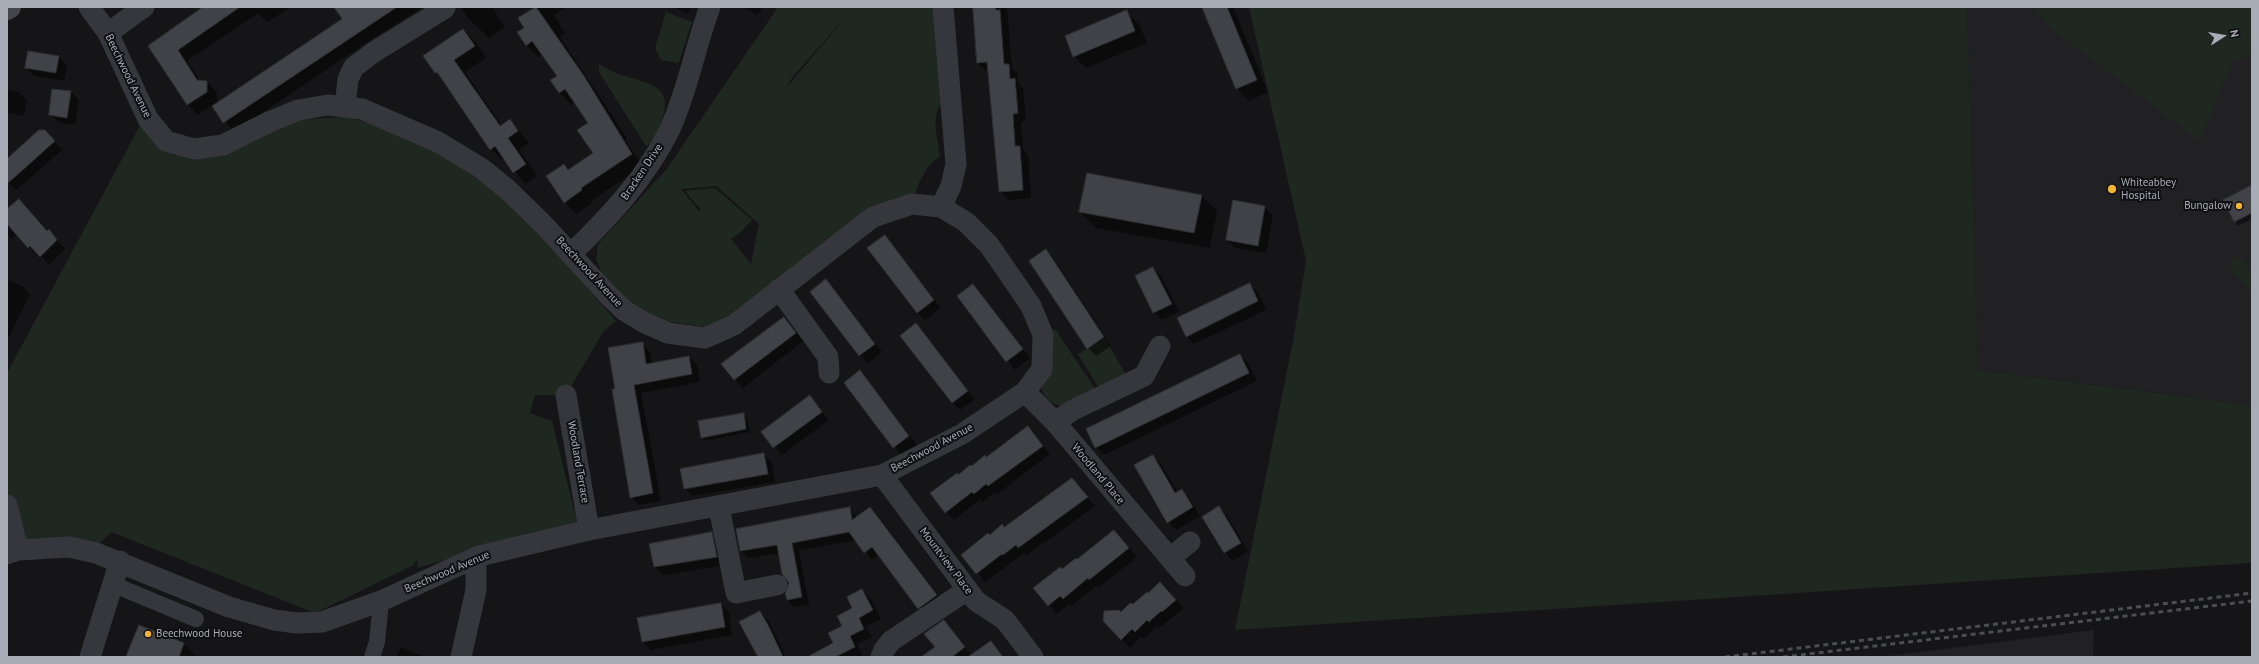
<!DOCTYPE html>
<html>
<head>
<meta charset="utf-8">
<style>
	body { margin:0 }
	#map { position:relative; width:2259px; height:664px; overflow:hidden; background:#151517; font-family:"PT Sans",sans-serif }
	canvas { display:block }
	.frame { position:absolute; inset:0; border:8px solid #a7acb7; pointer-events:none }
	.north { position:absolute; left:2203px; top:16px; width:40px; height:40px; -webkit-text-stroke:3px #101012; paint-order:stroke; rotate:78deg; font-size:11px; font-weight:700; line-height:16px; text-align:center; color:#a7acb7 }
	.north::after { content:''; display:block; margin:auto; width:14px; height:18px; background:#a7acb7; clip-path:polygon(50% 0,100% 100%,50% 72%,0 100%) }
</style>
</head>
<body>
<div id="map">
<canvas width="2259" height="664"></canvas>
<div class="frame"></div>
<div class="north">N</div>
</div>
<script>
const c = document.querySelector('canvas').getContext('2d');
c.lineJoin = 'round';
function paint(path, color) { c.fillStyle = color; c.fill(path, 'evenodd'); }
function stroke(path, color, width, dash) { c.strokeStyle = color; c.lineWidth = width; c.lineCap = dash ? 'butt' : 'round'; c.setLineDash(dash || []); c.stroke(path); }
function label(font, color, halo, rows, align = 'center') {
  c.font = font + ' "PT Sans",sans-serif'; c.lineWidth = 4; c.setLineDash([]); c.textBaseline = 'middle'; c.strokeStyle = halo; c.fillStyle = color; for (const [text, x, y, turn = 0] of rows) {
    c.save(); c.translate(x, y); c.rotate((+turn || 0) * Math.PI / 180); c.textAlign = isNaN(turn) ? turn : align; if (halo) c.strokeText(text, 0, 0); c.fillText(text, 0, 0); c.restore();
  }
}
const built = new Path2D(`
	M1967,7H2252V405L1978,370Z
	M2094,630L2093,657H1880Z`);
const green = new Path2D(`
	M778,7H934L941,105C930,116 939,143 940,157C924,165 917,187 912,204L860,218L826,240L741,314L706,327L643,318L607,283L596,260L598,244L666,170ZM839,24V25L787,87L791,79ZM716,186L759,224L751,264L731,239L741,232L752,220L715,188L685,191L701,210L699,211L681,189Z
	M1249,7H1967L1978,370L2252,405V563L1235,630L1293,341L1306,261Z
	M2033,7H2252V54L2232,63L2199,141L2051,28Z
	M666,12L692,22L679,62L677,63L661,60L655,48Z
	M599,64C606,68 614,73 621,75C651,84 675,86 661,123C658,131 655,142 646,146L599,72Z
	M349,117L429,143L523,212L616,321L603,332L566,395H535L530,413L552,421L577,522L418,568L417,559L414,565L315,613L111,532L91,552L18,550L7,509V373L144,118L211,155L300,119Z
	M2236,256C2253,269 2252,272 2252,293L2233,272L2229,263Z
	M1053,329H1055L1096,390L1063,406C1053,406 1044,398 1041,388Z
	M1105,338L1126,375L1100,390L1078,354Z`);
const shadow = new Path2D(`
	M206,7H291L267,22L258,13L187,61L201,82H207L217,92V104L343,19L342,7H423L372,39L234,132L212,105L198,115L187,104L149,46Z
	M461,7H492L505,27L489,38L467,17Z
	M536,7H566L554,15L565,33L560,37L627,138L625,140L643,166L592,200L593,202L576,214L565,202L564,165L570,171L594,154L589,123L575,102L571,104L559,92L558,76L542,54L538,57L526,45L525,28L519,18Z
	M674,7H691L688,14Z
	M745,7H763L757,15Z
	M974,7H1007L1012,68L1017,73L1018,83L1023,88L1026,121L1021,122L1023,150L1028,155L1031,198L1008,200L1000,191L989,71H987L978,63Z
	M1203,7H1233L1268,92L1249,101L1237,89Z
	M1126,12L1139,24L1147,43L1086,68L1074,56Z
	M463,30L475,41L486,58L465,72L502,126L510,120L529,143L519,149L537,176L525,184L505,159L502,160L491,149L446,82L425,56Z
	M59,57L67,65L64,81L34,76L26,67Z
	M7,90L19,92L27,100L24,116L7,113Z
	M53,90L71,92L79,100L75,125L58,122L50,114Z
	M53,140L62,150L16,190L7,181V160Z
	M2252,186V219L2238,226L2224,200Z
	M1201,195L1217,211L1210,248L1096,228L1080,212Z
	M19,200L65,249L49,265L39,254L37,256L17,234L12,239L7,234V210Z
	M1264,207L1273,215L1266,253L1236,248L1227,240Z
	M885,236L941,308L925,320L917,312Z
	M1046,250L1054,259L1111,346L1096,356L1088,348Z
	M1153,268L1161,276L1179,312L1162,320L1154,312Z
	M7,279L22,286L30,294L7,341Z
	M826,280L882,352L868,363L860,355Z
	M1249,284L1258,292L1266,310L1194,344L1186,336Z
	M973,285L1030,358L1015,370L958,296Z
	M784,318L803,341L743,388L723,365Z
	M916,324L975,399L960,410L952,402Z
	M642,343L650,352L653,364L689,357L697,365L700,382L641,393L661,501L639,505L631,497L616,390Z
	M1240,355L1248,363L1257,381L1104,455L1096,447Z
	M860,372L917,445L902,456L845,383Z
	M809,396L829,420L782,455L774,447Z
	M743,414L747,418L750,432L705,441L702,437Z
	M1028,428L1050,454L997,494L995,491L983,502L980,499L954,520L946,512L958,476Z
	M764,454L772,463L775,482L693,496L684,488Z
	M1153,456L1161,464L1178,493L1182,490L1190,499L1200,516L1176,530L1168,522Z
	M1072,479L1095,506L1027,555L1024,553L985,582L963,555Z
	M849,508L857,517L870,508L878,516L944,603L926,616L879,555L872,560L856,540L799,550L809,605L795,607L787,600L790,583L779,553L749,558L741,551Z
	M1219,508L1227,516L1248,551L1233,561L1225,553Z
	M1114,531L1137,557L1098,588L1096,586L1071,606L1069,604L1057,614L1035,588L1077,561Z
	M711,533L720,542L724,565L663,575L654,567Z
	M862,590L870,598L881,619L866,626L872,637L857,644L863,655L859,657H809L834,644Z
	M1168,592L1184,608L1158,629L1156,627L1144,639L1141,637L1130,648L1104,621Z
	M721,604L729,612L732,635L651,650L643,641Z
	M760,612L768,620L786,657H759Z
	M944,621L972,656L970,657H929L936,647Z
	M140,626L184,644L197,657H127Z
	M401,647L425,657H397Z`);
const building = new Path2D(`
	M203,7H240L178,50L197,80L207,81V92L187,105L148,46Z
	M334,7H397L223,123L212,106L342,19Z
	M536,7L584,76L632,154L581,188L582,190L564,203L546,176L564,164L568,170L593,153L577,130L588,123L565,89L559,93L550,80L557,76L532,41L526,46L517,32L524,28L518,18Z
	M973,7H995L996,10H1000L1004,64H1009L1010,79L1015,78L1018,113L1013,114L1015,146H1020L1023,190L999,192L987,62L977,63Z
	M1202,7H1227L1257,80L1236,89Z
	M1127,10L1135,31L1073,57L1065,36Z
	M463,29L475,46L454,60L500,126L510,119L518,131L508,138L526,164L513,173L495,146L490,150L437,72L435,73L423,56Z
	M28,51L59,56L56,73L25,68Z
	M52,89L71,91L67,118L49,115Z
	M39,130H45L55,141L7,184V159Z
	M1087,173L1202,195L1194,233L1079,212Z
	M2252,185V213L2234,222L2223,200Z
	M19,199L47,231L49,229L57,240L40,257L30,246L28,248L7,224V209Z
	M1233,200L1265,206L1258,246L1226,240Z
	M885,235L934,300L917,313L867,248Z
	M1046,249L1104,337L1087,349L1029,261Z
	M1153,267L1172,304L1153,313L1135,276Z
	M826,279L875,344L859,356L810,292Z
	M1250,283L1258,301L1186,337L1177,318Z
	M973,284L1023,349L1006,362L957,296Z
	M784,317L796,333L734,380L721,364Z
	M916,323L968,391L952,403L900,336Z
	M643,342L646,364L689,356L692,374L634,385L653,493L630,498L612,389H615L608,348Z
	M1240,354L1249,373L1095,448L1086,429Z
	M860,370L909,436L893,448L844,383Z
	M810,395L822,412L773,448L761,432Z
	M744,413L746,429L701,438L698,421Z
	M1028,426L1043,446L988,486L986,484L974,494L972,492L945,513L930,493L957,473L958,475L970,465L972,466L985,455L986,457Z
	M764,453L768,474L684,489L680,469Z
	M1153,455L1175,493L1182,489L1193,507L1167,523L1134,465Z
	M1072,478L1088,497L1018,548L1016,545L1003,555L1002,554L976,574L961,555L988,533L990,535L1002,524L1004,527Z
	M1219,506L1241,543L1224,553L1202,517Z
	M850,507L852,520L870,507L937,595L918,609L872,547L864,553L849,532L792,543L802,597L787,600L785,593L789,583L782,574L777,545L740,551L736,529Z
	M1114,530L1129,548L1089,580L1088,578L1063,599L1060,596L1048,606L1033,588L1060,567L1062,569L1076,558L1077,559Z
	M712,532L717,557L654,567L649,544Z
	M1160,582L1176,600L1162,612L1161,611L1149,622L1147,620L1135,632L1132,629L1121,640L1103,621L1104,611L1119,610L1121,612L1130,603L1133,604L1147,592L1148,593Z
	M862,589L873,610L859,618L864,629L850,636L855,647L835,657H807L833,643L828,633L842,626L837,616L852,608L847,597Z
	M721,603L725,627L642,642L637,618Z
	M760,611L769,627L783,657H758L739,622Z
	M944,620L965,647L952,657H921L935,647L924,634Z
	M139,625L184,643L179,657H126Z
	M991,641L1003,657H968Z`);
const pedestrian = new Path2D(`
	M112,584L196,619
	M372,657L377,642L381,601`);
const minor = new Path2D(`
	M108,33L144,7
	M345,106L348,79L354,67L374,52L445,8
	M941,207L951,186L956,164L943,7
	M572,253C610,216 646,178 670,129C688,90 695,47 710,7
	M779,289L828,357L829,373
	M1025,392L1055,422L1185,576
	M566,395L589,530
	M1055,422L1073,410L1144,376L1160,346
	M882,475L976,601L1005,620L1033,657
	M7,505L18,550
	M719,507L736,593L777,585
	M7,554L18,550L69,547L96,553L229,607L274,620L297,623L322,622L381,601L479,556L589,530L882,475L962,434L1025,392L1042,369L1043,335L1031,306L989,245L966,222L941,207L912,204L873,217L734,325L705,338L668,333L645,323L625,311L610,297L543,224L508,190L481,168L438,142L362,109L328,105L298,110L269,122L223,145L194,149L166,141L148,119L108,33L89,7
	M1170,558L1190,542
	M90,657L120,561
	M461,657L476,590V558
	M881,657L884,650L891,641L967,590`);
const secondary = new Path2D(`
	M7,9L10,7`);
const rail = new Path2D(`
	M1725,657L2252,593
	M1783,657L2252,601`);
const markers = [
	[2112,189,5,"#f1b333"],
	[2239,206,4,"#f1b333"],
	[148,634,4,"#f1b333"]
];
const streetNames = [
	["Beechwood Avenue",128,76,64],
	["Bracken Drive",642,172,-56],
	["Beechwood Avenue",589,272,47],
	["Beechwood Avenue",932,448,-28],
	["Woodland Terrace",578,462,80],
	["Woodland Place",1098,474,50],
	["Mountview Place",946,561,53],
	["Beechwood Avenue",447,572,-23]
];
const poiNames = [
	["Whiteabbey",2121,183],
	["Hospital",2121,196],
	["Bungalow",2231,206,"right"],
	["Beechwood House",156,634]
];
paint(built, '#212124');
paint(green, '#1f2721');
paint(shadow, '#0007');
paint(building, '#414247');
stroke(building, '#2f2f33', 1);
stroke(pedestrian, '#36373c', 16);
stroke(minor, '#36373c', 21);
stroke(secondary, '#44464c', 22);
stroke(rail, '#4b4d53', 3, [5, 4]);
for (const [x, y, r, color] of markers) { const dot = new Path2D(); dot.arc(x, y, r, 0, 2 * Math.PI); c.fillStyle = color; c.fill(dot); stroke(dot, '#101012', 1.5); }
label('11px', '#a7acb7', '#101012', streetNames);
label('11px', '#a7acb7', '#101012', poiNames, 'left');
</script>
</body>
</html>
